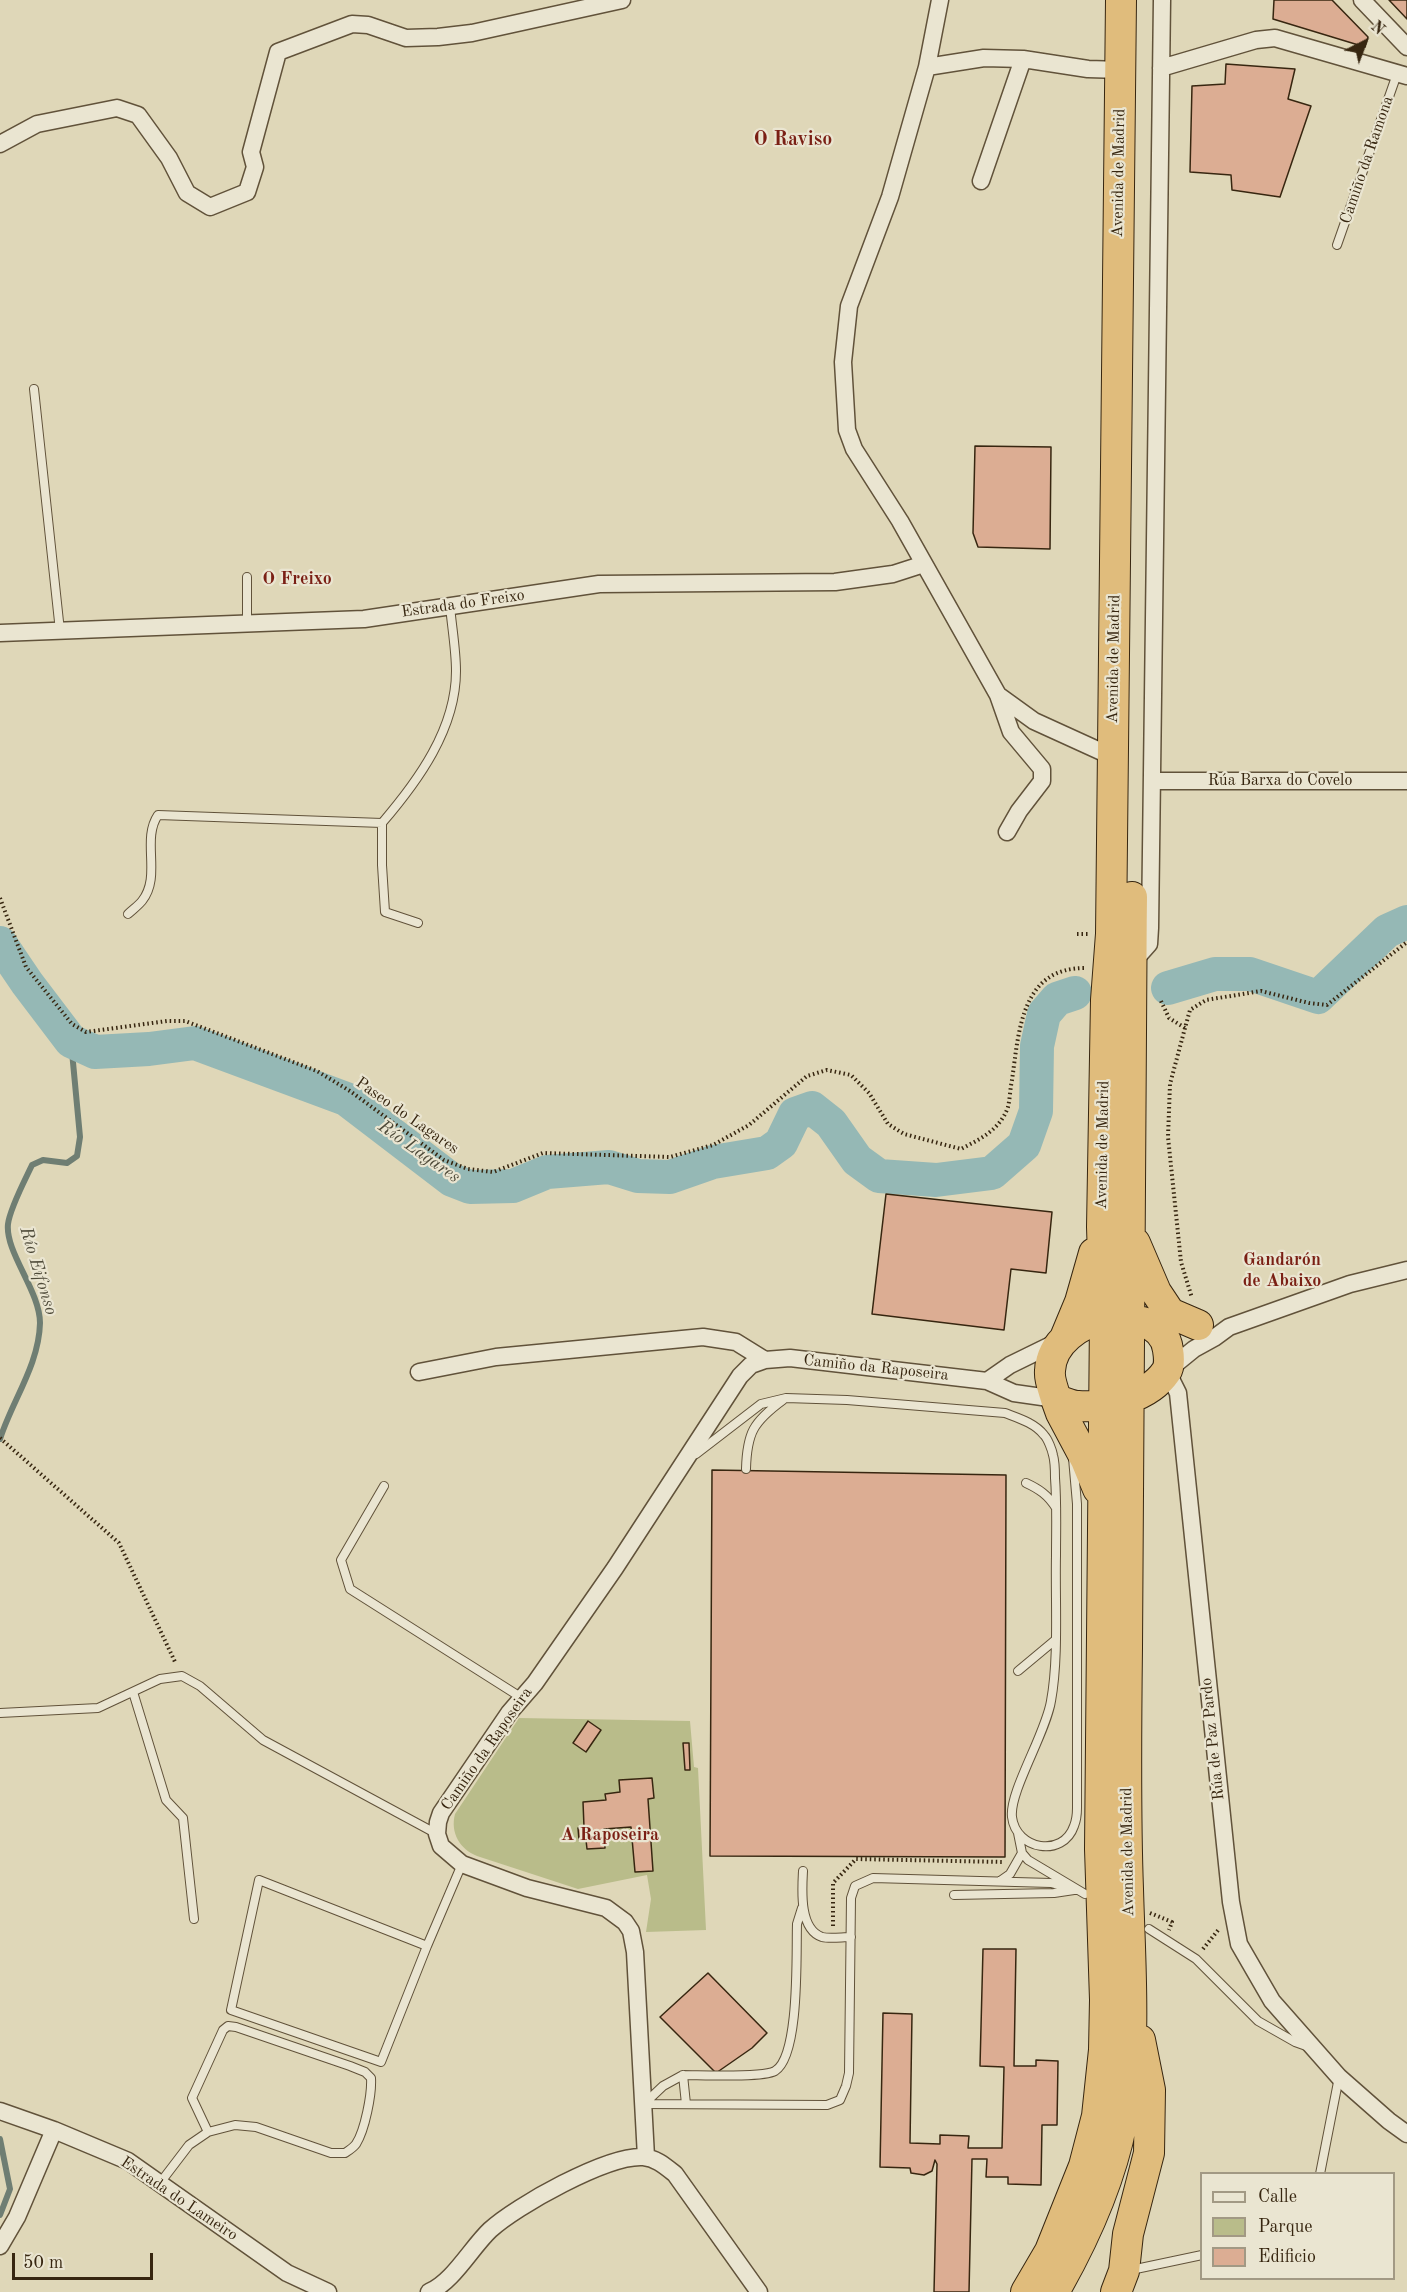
<!DOCTYPE html>
<html>
<head>
<meta charset="utf-8">
<style>
	body { margin:0 }
	#map { position:relative; width:1407px; height:2292px; overflow:hidden; background:#dfd7b8; font-family:"Old Standard TT",serif }
	canvas { display:block }
	.legend { position:absolute; left:1200px; top:2172px; width:195px; height:108px; box-sizing:border-box; background:#eae5d1; border:2px solid #a29984; margin:0; padding:8px 10px; list-style:none; font-size:18px; color:#372610 }
	.legend li { display:flex; align-items:center; gap:12px; height:30px }
	.legend b { width:30px; border:2px solid #a29984 }
	.north { position:absolute; left:1335px; top:12px; width:60px; height:60px; -webkit-text-stroke:4px #eae5d1; paint-order:stroke; rotate:42deg; font-size:16px; font-weight:700; line-height:24px; text-align:center; color:#372610 }
	.north::after { content:''; display:block; margin:auto; width:21px; height:27px; background:#372610; clip-path:polygon(50% 0,100% 100%,50% 72%,0 100%) }
	.scale { position:absolute; left:12px; top:2253px; width:141px; height:27px; box-sizing:border-box; border:3px solid #372610; border-top:0; padding-left:8px; font-size:18px; line-height:21px; white-space:nowrap; color:#372610; -webkit-text-stroke:4px #eae5d1; paint-order:stroke }
</style>
</head>
<body>
<div id="map">
<canvas width="1407" height="2292"></canvas>
<ul class="legend">
<li><b style="height:8px;background:#eae5d1"></b>Calle</li>
<li><b style="height:16px;background:#b9bc8a"></b>Parque</li>
<li><b style="height:16px;background:#dcad93"></b>Edificio</li>
</ul>
<div class="north">N</div>
<div class="scale">50 m</div>
</div>
<script>
const c = document.querySelector('canvas').getContext('2d');
c.lineJoin = 'round';
function paint(path, color) { c.fillStyle = color; c.fill(path, 'evenodd'); }
function stroke(path, color, width, dash) { c.strokeStyle = color; c.lineWidth = width; c.lineCap = dash ? 'butt' : 'round'; c.setLineDash(dash || []); c.stroke(path); }
function label(font, color, halo, rows, align = 'center') {
  c.font = font + ' "Old Standard TT",serif'; c.lineWidth = 4.5; c.setLineDash([]); c.textBaseline = 'middle'; c.strokeStyle = halo; c.fillStyle = color; for (const [text, x, y, turn = 0] of rows) {
    c.save(); c.translate(x, y); c.rotate((+turn || 0) * Math.PI / 180); c.textAlign = isNaN(turn) ? turn : align; if (halo) c.strokeText(text, 0, 0); c.fillText(text, 0, 0); c.restore();
  }
}
const green = new Path2D(`
	M519,1718L690,1721L694,1767L698,1768L706,1930L646,1932L651,1899L647,1875L578,1889L477,1856C460,1849 450,1833 455,1814Z`);
const stream = new Path2D(`
	M0,1439C12,1401 39,1365 40,1323C40,1291 5,1252 8,1224C10,1208 25,1180 32,1165L43,1160L67,1163L77,1156L80,1137L71,1041
	M0,2139L10,2189L0,2215`);
const river = new Path2D(`
	M0,943L27,983L71,1041L95,1052L149,1049L195,1043L346,1099L452,1180L470,1187L513,1186L547,1172L609,1167L638,1176L670,1177L713,1162L767,1153L781,1143L795,1114L812,1108L831,1123L857,1160L879,1176L936,1180L992,1173L1024,1145L1036,1111L1037,1046L1044,1014L1057,999L1075,993
	M1168,988L1215,974H1250L1318,997L1387,931L1407,922`);
const building = new Path2D(`
	M1274,0H1332L1368,37L1365,47L1273,19Z
	M1389,0H1407V19Z
	M1226,64L1295,69L1288,99L1311,106L1280,197L1232,190L1231,175L1190,172L1192,86L1225,84Z
	M975,446L1051,447L1050,549L978,547L973,533Z
	M886,1194L1052,1212L1046,1273L1011,1269L1004,1330L872,1314Z
	M712,1470L1006,1475L1005,1857L710,1856Z
	M588,1721L601,1730L586,1752L573,1743Z
	M683,1743H689L690,1770H685Z
	M652,1778L654,1798L648,1799L653,1871L635,1872L631,1827L604,1829L605,1848L587,1849L586,1840H579L578,1828L584,1827L583,1802L606,1800L605,1794L620,1792L619,1780Z
	M983,1949H1016L1014,2066H1036V2060L1058,2061L1057,2125H1042L1041,2185L1008,2184V2177H986L987,2159H972L969,2292H934L937,2164L935,2160L932,2171L924,2175L911,2173L910,2168L880,2167L883,2013L912,2014L910,2143L940,2144V2135L969,2136L968,2148H1002L1004,2067L980,2066Z
	M708,1973L767,2033L752,2048L716,2073L660,2017Z`);
const path = new Path2D(`
	M0,898L26,967L72,1024L86,1032L167,1021H185L317,1071L350,1091L444,1160L468,1169L493,1172L543,1153L670,1157L713,1145L749,1125L807,1076L827,1070L851,1075L869,1093L888,1124L904,1134L961,1149C980,1139 1000,1130 1008,1107C1010,1099 1010,1089 1012,1080C1019,1031 1021,967 1086,968
	M1077,934H1088
	M1161,1001L1169,1018L1185,1028L1190,1010L1206,1000L1261,991L1309,1003L1327,1005L1407,942
	M1185,1028L1170,1084L1168,1137L1181,1262L1192,1298
	M0,1438L119,1543L176,1664
	M1150,1913L1172,1922L1169,1930
	M833,1926V1883L856,1859L1004,1862
	M1203,1949L1219,1929`);
const lane = new Path2D(`
	M1337,245L1397,74
	M34,389L60,631
	M247,577V624
	M128,914C132,910 138,906 142,901C162,876 141,840 158,815L382,823
	M418,923L385,912L382,865V823C418,781 456,729 456,671C456,650 452,628 450,606
	M696,1454L761,1404L786,1398L847,1400L1005,1413C1018,1418 1035,1423 1044,1435C1048,1439 1052,1450 1053,1455C1055,1462 1055,1471 1055,1478C1057,1504 1056,1530 1056,1556C1055,1602 1059,1657 1051,1701C1046,1733 1009,1792 1012,1817C1016,1850 1063,1858 1074,1826C1076,1821 1077,1814 1077,1808V1504L1073,1458
	M746,1469C747,1433 753,1422 783,1400
	M1026,1483C1039,1489 1048,1495 1056,1508
	M384,1486L341,1560L350,1589L522,1698
	M1018,1671L1054,1641
	M133,1692L166,1800L183,1818L194,1919
	M0,1713L98,1708L160,1679L182,1676L200,1686L263,1740L437,1834
	M1018,1833L1022,1853L1028,1860L1085,1894
	M803,1871C802,1890 799,1929 822,1937C830,1939 842,1937 851,1937
	M1000,1881L1010,1874L1022,1853
	M954,1895L1054,1893L1074,1890
	M1149,1929L1196,1959L1258,2021L1295,2042L1309,2047
	M427,1946L381,2062L231,2010L259,1880L427,1946L462,1864
	M643,2104L827,2105L840,2100L846,2086L849,2073L851,1898L855,1886L873,1878L1051,1883L1076,1890
	M644,2104L663,2086L683,2075
	M686,2104L683,2075C701,2075 762,2078 775,2071C800,2056 796,1953 797,1924L802,1908
	M1320,2174L1339,2077
	M160,2183L189,2145L208,2132L235,2125L256,2127L331,2153H345C348,2151 353,2148 356,2144C365,2130 372,2094 371,2078L365,2072L350,2066L236,2027L228,2026L223,2030L192,2098L208,2132
	M1131,2270L1202,2255`);
const street = new Path2D(`
	M940,0L927,67L890,197L849,306L843,362L847,430L854,449L900,521L998,695L1034,721L1113,757
	M1362,0L1407,47
	M927,67L984,58L1023,59L1088,69L1121,70
	M1161,68L1256,40L1275,38L1407,76
	M0,144L37,124L117,108L138,115L169,158L187,193L210,207L247,192L255,167L251,152L278,52L352,24L368,25L406,38L438,37L472,33L622,0
	M981,181L1023,59
	M0,633L364,619L599,584L835,582L893,574L924,564
	M998,695L1011,732L1042,769V781L1019,811L1007,832
	M1153,781H1407
	M1133,962L1149,944L1150,928L1162,0
	M1407,1270L1350,1284L1229,1327L1214,1338L1194,1349L1167,1371L1178,1393L1231,1902L1239,1944L1272,2001L1339,2077L1389,2121L1407,2134
	M419,1372L496,1357L703,1337L736,1342L765,1360
	M987,1381L1010,1365L1057,1342
	M0,2111L54,2130L128,2161L287,2273L328,2292
	M646,2157L635,1952L631,1931L625,1922L606,1908L527,1888L462,1864L441,1846L437,1834L438,1822L441,1813L509,1713L535,1683L615,1568L740,1376L751,1365L765,1360L790,1358L987,1381L1014,1393L1056,1399
	M0,2246L17,2217L54,2130
	M429,2292C453,2282 471,2248 490,2230C516,2206 607,2155 643,2157C656,2158 665,2166 675,2174L759,2292`);
const highway = new Path2D(`
	M1135,1243L1156,1292L1170,1313L1198,1325
	M1105,1318C1129,1318 1164,1319 1168,1350C1169,1356 1170,1366 1166,1372C1149,1397 1107,1408 1078,1406C1071,1406 1063,1402 1056,1399C1054,1391 1049,1380 1050,1371C1051,1342 1080,1323 1105,1318Z
	M1065,1338L1080,1302L1094,1253
	M1056,1399L1061,1413L1086,1460L1098,1489
	M1026,2292L1050,2251L1084,2166L1097,2116L1104,2050L1105,2000L1100,1849L1105,1318L1102,1227L1106,1000L1111,934L1121,0
	M1054,2292C1085,2238 1110,2183 1122,2122C1137,2046 1130,1965 1128,1889C1125,1808 1126,1728 1127,1648C1129,1397 1129,1147 1132,897
	M1116,2292L1124,2271L1128,2234L1149,2153L1150,2090L1140,2040`);
const streetNames = [
	["Camiño da Ramona",1367,160,-71],
	["Avenida de Madrid",1119,173,-89],
	["Estrada do Freixo",463,604,-8],
	["Avenida de Madrid",1114,659,-89],
	["Rúa Barxa do Covelo",1280,781],
	["Paseo do Lagares",407,1116,35],
	["Avenida de Madrid",1103,1145,-89],
	["Camiño da Raposeira",876,1368,6],
	["Rúa de Paz Pardo",1213,1739,-96],
	["Camiño da Raposeira",487,1749,-55],
	["Avenida de Madrid",1128,1852,-91],
	["Estrada do Lameiro",179,2199,34]
];
const neighbourhoodNames = [
	["O Freixo",297,579],
	["Gandarón",1282,1260],
	["de Abaixo",1282,1281],
	["A Raposeira",610,1835]
];
const waterNames = [
	["Río Lagares",419,1152,35],
	["Río Eifonso",38,1271,73]
];
const quarterNames = [
	["O Raviso",793,140]
];
paint(green, '#b9bc8a');
stroke(stream, '#6f7e73', 6);
stroke(river, '#95b8b5', 34);
paint(building, '#dcad93');
stroke(building, '#372610', 1.5);
stroke(lane, '#61523a', 10);
stroke(street, '#61523a', 19);
stroke(highway, '#372610', 32);
stroke(path, '#372610', 4, [1.5, 3]);
stroke(lane, '#eae5d1', 8);
stroke(street, '#eae5d1', 16);
stroke(highway, '#e0bc7c', 30);
label('16px', '#372610', '#eae5d1', streetNames);
label('bold 18px', '#7a1f14', '#eae5d1', neighbourhoodNames);
label('italic 18px', '#4e4a39', '#eae5d1', waterNames);
label('bold 20px', '#7a1f14', '#eae5d1', quarterNames);
</script>
</body>
</html>
